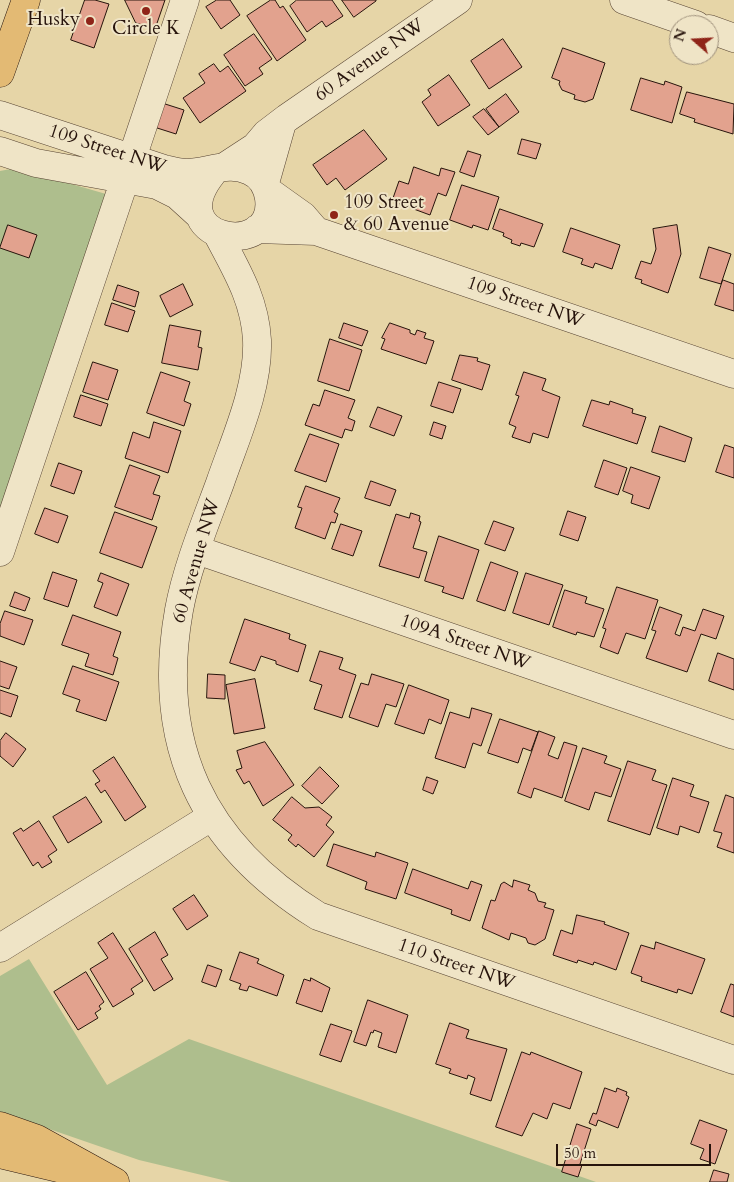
<!DOCTYPE html>
<html>
<head>
<meta charset="utf-8">
<style>
	body { margin:0 }
	#map { position:relative; width:734px; height:1182px; overflow:hidden; background:#e6d5a7; font-family:Cardo,serif }
	canvas { display:block }
	.north { position:absolute; left:669px; top:15px; width:50px; height:50px; box-sizing:border-box; background:#efe4c6; border:1px solid #9f917c; border-radius:50%; rotate:289deg; font-size:14px; font-weight:700; line-height:20px; text-align:center; color:#27140c }
	.north::after { content:''; display:block; margin:auto; width:18px; height:22px; background:#8f2418; clip-path:polygon(50% 0,100% 100%,50% 72%,0 100%) }
	.scale { position:absolute; left:556px; top:1144px; width:155px; height:22px; box-sizing:border-box; border:2px solid #27140c; border-top:0; padding-left:6px; font-size:15px; line-height:18px; white-space:nowrap; color:#27140c; -webkit-text-stroke:4px #efe4c6; paint-order:stroke }
</style>
</head>
<body>
<div id="map">
<canvas width="734" height="1182"></canvas>
<div class="north">N</div>
<div class="scale">50 m</div>
</div>
<script>
const c = document.querySelector('canvas').getContext('2d');
c.lineJoin = 'round';
function paint(path, color) { c.fillStyle = color; c.fill(path, 'evenodd'); }
function stroke(path, color, width, dash) { c.strokeStyle = color; c.lineWidth = width; c.lineCap = dash ? 'butt' : 'round'; c.setLineDash(dash || []); c.stroke(path); }
function label(font, color, halo, rows, align = 'center') {
  c.font = font + ' Cardo,serif'; c.lineWidth = 4; c.setLineDash([]); c.textBaseline = 'middle'; c.strokeStyle = halo; c.fillStyle = color; for (const [text, x, y, turn = 0] of rows) {
    c.save(); c.translate(x, y); c.rotate((+turn || 0) * Math.PI / 180); c.textAlign = isNaN(turn) ? turn : align; if (halo) c.strokeText(text, 0, 0); c.fillText(text, 0, 0); c.restore();
  }
}
const green = new Path2D(`
	M16,168L106,194L0,513V171Z
	M29,959L107,1085L189,1039L596,1182H231L139,1160L0,1112V976Z`);
const building = new Path2D(`
	M85,0H95L109,4L94,48L71,40Z
	M125,0H165L155,29L136,23Z
	M217,0H230L240,15L221,29L206,7Z
	M271,0H275L280,8L283,6L306,40L277,61L247,16Z
	M297,0H332L343,16L326,27L322,21L307,32L290,6Z
	M342,0H376V1L354,17Z
	M254,34L272,59L259,68L263,74L245,86L224,55Z
	M503,39L522,67L489,89L471,61Z
	M563,48L605,63L593,99L585,102L574,99L575,95L562,90L559,84L560,81L552,78Z
	M214,64L220,72L228,66L246,91L200,123L183,98L205,83L199,74Z
	M449,75L470,105L438,126L422,102L431,95L428,90Z
	M641,78L664,85L665,81L682,87L672,123L631,110Z
	M687,92L734,104L733,134L694,122L695,119L680,114Z
	M506,94L519,112L499,127L486,109Z
	M162,103L184,110L176,134L154,127Z
	M484,109L499,127L488,135L473,117Z
	M364,130L387,159L345,190L336,178L327,185L313,165Z
	M522,139L541,144L536,159L518,154Z
	M468,151L481,155L474,177L460,172Z
	M414,167L439,176L441,168L455,172L446,196L438,193L430,215L392,201L399,181L408,184Z
	M462,185L499,197L488,230L473,225L472,228L450,220Z
	M500,209L543,224L534,247L521,243L520,246L511,243L512,240L503,236L504,233L493,229Z
	M8,225L37,235L29,258L0,248Z
	M677,225L681,254L668,293L641,283L642,280L635,278L641,261L651,264L656,249L653,229Z
	M571,228L620,245L612,269L595,263L593,268L581,264L583,259L563,252Z
	M709,247L731,254L721,284L700,278Z
	M723,280L734,284V311L715,305Z
	M183,284L193,305L170,317L160,296Z
	M118,285L139,292L135,307L113,300Z
	M112,303L135,311L128,332L105,325Z
	M344,323L368,331L362,346L339,338Z
	M390,323L410,330V333L415,335L417,330L426,333L424,338L434,341L426,364L381,349L385,339L382,338Z
	M170,325L201,331L198,347L202,348L198,370L162,363Z
	M330,339L362,350L349,391L318,381Z
	M460,355L478,358L477,361L490,365L482,390L452,380Z
	M93,362L118,370L108,400L83,392Z
	M161,372L190,382L184,401L191,404L184,426L147,413Z
	M524,372L546,379L542,390L560,397L548,438L533,433L530,443L512,437L516,427L509,424L519,396L516,395Z
	M439,382L461,389L453,413L431,406Z
	M325,390L355,400L348,418L355,421L352,431L345,429L342,438L305,425L313,404L319,406Z
	M81,395L108,404L101,426L74,417Z
	M592,400L609,405L610,401L633,409L632,413L646,417L637,444L583,426Z
	M378,407L402,416L394,436L370,427Z
	M154,422L181,431L168,473L125,458L133,432L149,438Z
	M434,422L446,426L442,439L430,435Z
	M660,426L692,438L685,462L652,452Z
	M310,434L339,444L326,482L295,471Z
	M725,445L734,448V478L716,472Z
	M604,460L627,468L618,495L595,487Z
	M59,463L82,471L74,494L51,486Z
	M130,465L160,476L153,494L160,496L152,520L115,507Z
	M631,467L660,477L649,509L631,503L633,495L623,491Z
	M371,481L396,490L390,506L365,498Z
	M306,486L340,498L334,512L338,514L335,523L331,522L325,539L295,528L302,508L298,507Z
	M45,508L68,516L58,543L35,534Z
	M568,511L586,517L578,541L560,535Z
	M115,512L157,527L142,568L100,553Z
	M411,513L420,516L419,521L421,522L413,548L427,552L419,578L379,566L396,514L409,518Z
	M494,521L514,528L505,551L485,544Z
	M341,524L362,531L353,556L332,549Z
	M439,536L479,550L463,599L442,592L444,587L425,581Z
	M491,562L518,572L505,611L477,601Z
	M53,572L77,580L68,607L44,599Z
	M101,573L129,584L117,616L94,607L103,583L98,581Z
	M526,573L563,585L549,625L513,613Z
	M617,587L658,600L645,639L626,633L618,654L600,647L606,629L603,628Z
	M565,590L587,597L585,603L604,609L594,637L577,632L576,635L553,627Z
	M15,592L30,598L25,611L10,606Z
	M660,607L682,615L675,634L680,636L683,627L695,631L703,609L724,616L716,639L701,634L687,672L646,658L656,631L652,630Z
	M5,611L33,620L24,645L0,636V624Z
	M73,615L121,632L113,656L118,658L113,675L85,666L89,654L62,645Z
	M245,619L290,634L289,639L306,645L298,672L276,664V661L261,656L255,671L230,663Z
	M320,651L343,658L339,669L356,675L342,718L314,709L322,685L310,681Z
	M718,653L734,659V690L709,681Z
	M0,661L17,667L9,689L0,686Z
	M73,666L119,682L106,721L76,711L80,700L63,694Z
	M208,674L225,675V699L207,698Z
	M372,674L404,684L396,707L386,704L378,727L349,717L361,683L368,685Z
	M255,679L265,728L234,734L226,685Z
	M409,685L449,700L441,724L429,719L424,734L395,724Z
	M0,690L18,696L11,717L0,713Z
	M472,708L492,714L481,746L473,743L465,768L435,758L450,712L469,718Z
	M500,719L538,732L531,751L523,748L518,763L488,753Z
	M539,731L555,737L548,755L558,759L564,742L577,746L562,798L534,788L531,798L518,793Z
	M6,733L26,749L13,767L0,756V741Z
	M265,742L294,785L263,806L249,781L244,784L236,770L242,768L237,751Z
	M583,748L607,756L604,763L621,769L611,797L595,792L589,810L565,801Z
	M114,757L146,807L125,821L105,790L101,793L95,784L100,781L93,771Z
	M628,761L656,770L652,780L667,785L650,835L608,821Z
	M320,767L339,786L322,804L302,786Z
	M427,777L438,781L433,794L423,790Z
	M673,778L694,785L690,796L709,802L699,833L680,826L678,835L657,828Z
	M726,795L734,798V853L717,847L722,833L714,831Z
	M86,797L102,822L68,843L53,817Z
	M292,797L305,808L319,807L332,817L326,825L334,832L314,857L298,844L296,847L288,840L292,835L273,820Z
	M39,821L57,850L48,856L52,862L42,868L38,862L33,866L13,833L21,828L23,831Z
	M334,844L375,857L376,852L408,863L396,899L365,889L367,882L327,866Z
	M413,869L468,889L471,881L482,885L470,921L451,914L452,910L405,893Z
	M514,880L530,885L528,890L535,893L538,901L546,903L544,907L554,910L545,939L535,945L528,943L526,938L511,933L509,940L482,928L491,900L495,901L501,884L504,882L512,887Z
	M194,895L208,916L187,930L173,909Z
	M577,915L605,922L604,924L629,933L616,970L594,962L593,965L578,960L577,963L553,955L561,930L572,934Z
	M155,932L168,955L161,959L173,979L154,991L129,949Z
	M113,933L143,981L131,989L134,994L113,1007L90,969L108,958L98,943Z
	M656,942L705,959L692,994L678,989L677,993L641,981L642,977L631,973L641,945L654,949Z
	M240,952L259,959L257,963L284,975L277,996L249,986L247,991L239,989L241,984L230,980Z
	M208,965L222,970L216,987L202,982Z
	M86,972L104,1002L99,1006L101,1009L95,1013L98,1018L78,1030L54,992Z
	M311,978L330,988L322,1012L296,1003L304,979L310,981Z
	M731,984L734,985V1017L721,1012Z
	M368,1000L408,1015L396,1053L378,1047L382,1033L374,1030L373,1033L371,1032L366,1046L354,1042Z
	M450,1023L469,1030L466,1038L507,1049L491,1101L470,1094L475,1078L468,1075L467,1079L449,1073L451,1069L436,1064Z
	M331,1024L352,1031L341,1062L320,1055Z
	M522,1052L530,1055L531,1052L582,1072L570,1109L553,1103L547,1119L533,1113L522,1136L496,1127Z
	M605,1088L616,1092L617,1088L627,1092L626,1095L629,1097L618,1128L598,1120L596,1126L589,1123L593,1113L596,1114Z
	M700,1120L727,1130L715,1164L700,1159L704,1149L691,1144Z
	M577,1124L591,1129L580,1164L582,1165L578,1177L562,1172Z
	M714,1170L729,1174L727,1182H710Z`);
const minor = new Path2D(`
	M624,0L696,25
	M709,29L734,38
	M0,115L164,169C172,171 179,173 187,173C209,172 230,161 250,171C262,176 267,186 269,198C278,262 153,241 216,169
	M0,151L36,163L157,185L177,195L199,215
	M226,166L255,147L266,134L287,118L458,0
	M265,183L282,123
	M268,191L303,216L316,231
	M257,229L316,231L734,374
	M218,235C236,269 255,300 257,340C259,388 235,439 220,483C205,524 187,567 179,610C155,745 202,844 318,916L734,1060
	M197,550L734,735
	M0,552L185,0
	M0,948L211,817`);
const major = new Path2D(`
	M0,73L26,0
	M0,1126L37,1139L115,1182
	M0,1154L79,1173`);
const markers = [
	[146,11,5,"#8f2418"],
	[90,21,5,"#8f2418"],
	[334,215,5,"#8f2418"]
];
const poiNames = [
	["Husky",80,21],
	["Circle K",146,30,"center"],
	["109 Street",344,204,"left"],
	["& 60 Avenue",344,226,"left"]
];
const streetNames = [
	["60 Avenue NW",370,61,-35],
	["109 Street NW",107,150,18],
	["109 Street NW",525,303,19],
	["60 Avenue NW",197,561,-74],
	["109A Street NW",465,643,19],
	["110 Street NW",456,965,19]
];
paint(green, '#aebe8d');
paint(building, '#e2a28e');
stroke(building, '#27140c', 1);
stroke(minor, '#574433', 29);
stroke(major, '#27140c', 29);
stroke(minor, '#efe4c6', 28);
stroke(major, '#e3ba74', 28);
for (const [x, y, r, color] of markers) { const dot = new Path2D(); dot.arc(x, y, r, 0, 2 * Math.PI); c.fillStyle = color; c.fill(dot); stroke(dot, '#efe4c6', 2); }
label('19px', '#27140c', '#efe4c6', poiNames, 'right');
label('19px', '#27140c', '#efe4c6', streetNames);
</script>
</body>
</html>
